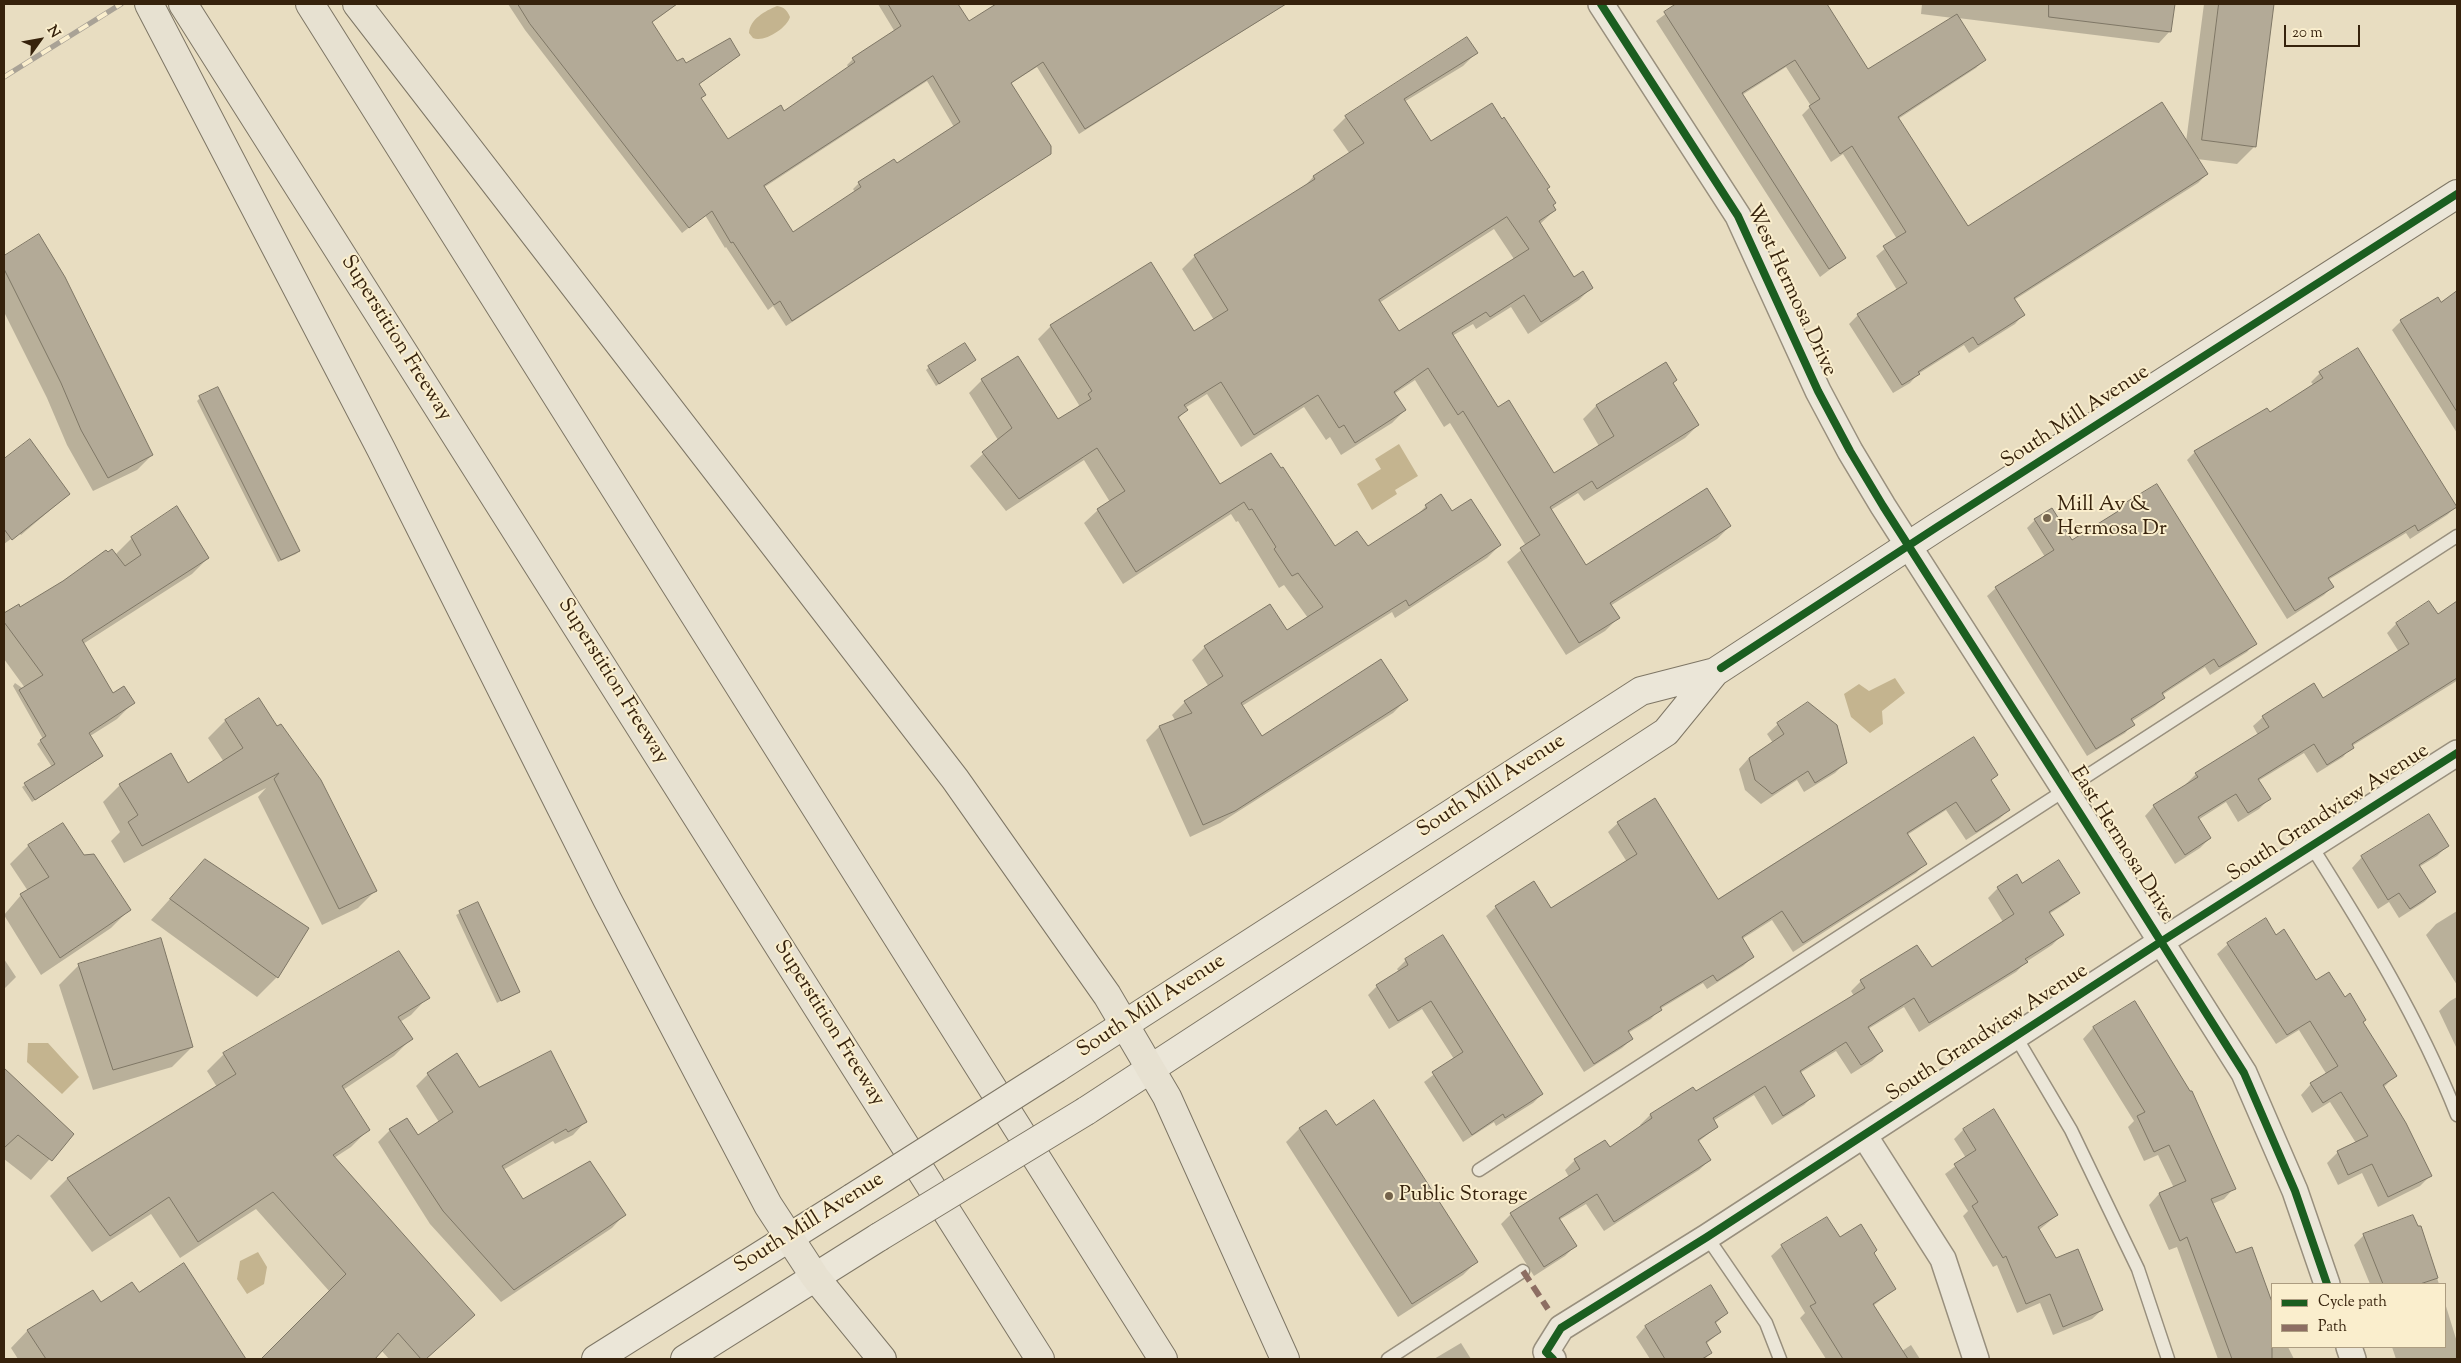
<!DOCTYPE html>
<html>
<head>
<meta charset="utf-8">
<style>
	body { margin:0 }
	#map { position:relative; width:2461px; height:1363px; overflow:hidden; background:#e8ddc1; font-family:"Sorts Mill Goudy",serif }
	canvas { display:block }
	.frame { position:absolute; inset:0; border:5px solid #36220c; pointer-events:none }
	.legend { position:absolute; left:2271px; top:1283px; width:175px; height:65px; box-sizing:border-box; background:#faeecd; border:1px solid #ac9c80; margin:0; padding:6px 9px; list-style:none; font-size:15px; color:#36220c }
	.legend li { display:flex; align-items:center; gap:10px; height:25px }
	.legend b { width:25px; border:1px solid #ac9c80 }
	.north { position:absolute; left:15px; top:15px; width:50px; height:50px; -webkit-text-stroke:4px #faeecd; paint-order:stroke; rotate:58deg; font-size:14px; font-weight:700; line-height:20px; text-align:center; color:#36220c }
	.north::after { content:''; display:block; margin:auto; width:18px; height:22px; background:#36220c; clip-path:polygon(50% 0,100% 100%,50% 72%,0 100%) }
	.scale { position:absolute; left:2284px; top:25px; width:76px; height:22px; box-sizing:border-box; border:2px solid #36220c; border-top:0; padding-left:6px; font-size:15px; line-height:18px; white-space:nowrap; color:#36220c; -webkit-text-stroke:4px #faeecd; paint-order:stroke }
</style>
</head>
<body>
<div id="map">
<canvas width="2461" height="1363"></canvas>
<div class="frame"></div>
<ul class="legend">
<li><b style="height:6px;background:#1b5e20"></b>Cycle path</li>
<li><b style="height:6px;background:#8d6e63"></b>Path</li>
</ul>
<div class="north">N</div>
<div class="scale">20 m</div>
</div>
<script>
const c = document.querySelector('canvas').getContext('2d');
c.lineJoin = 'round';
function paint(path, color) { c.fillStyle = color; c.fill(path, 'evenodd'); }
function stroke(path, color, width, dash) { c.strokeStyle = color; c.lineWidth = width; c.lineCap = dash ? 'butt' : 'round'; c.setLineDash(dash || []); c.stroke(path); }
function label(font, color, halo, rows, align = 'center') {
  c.font = font + ' "Sorts Mill Goudy",serif'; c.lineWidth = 4; c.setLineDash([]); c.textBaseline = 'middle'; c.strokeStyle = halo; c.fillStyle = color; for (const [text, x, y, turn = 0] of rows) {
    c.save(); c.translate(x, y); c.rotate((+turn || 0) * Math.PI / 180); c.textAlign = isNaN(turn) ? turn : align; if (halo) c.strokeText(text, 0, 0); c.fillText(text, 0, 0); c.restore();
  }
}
const water = new Path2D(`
	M777,6C784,7 787,10 790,17C787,28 764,43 753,38L749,33C750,19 765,11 777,6Z
	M1399,444L1418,476L1395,490L1397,494L1372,510L1357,484L1381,469L1375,459Z
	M1895,678L1905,693L1882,711L1883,724L1870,733L1851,717L1844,694L1859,684L1869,691Z
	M28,1043H48L79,1077L62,1094L27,1062Z
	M258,1252L267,1267L264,1284L247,1294L237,1279L240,1261Z`);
const shadow = new Path2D(`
	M508,4H677L651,23L677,63L685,65L732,61L698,85L705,95L700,99L727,141L784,112L849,68L847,65L853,59L895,32L878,4H956L968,23L998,4H1286L1079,134L1037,67L1010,84L1050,153L1043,159L786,326L773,306L768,310L726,247L725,248L705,215L682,233L525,30ZM927,81L954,127L897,165L859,183L853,189L855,192L792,234L763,188Z
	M1679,4H1825L1868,71L1953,18L1921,14L1922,4H2174L2170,31L2159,43L1958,18L1984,60L1976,68L1898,119L1967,228L2186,142L2204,4H2273L2255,146L2237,164L2197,159L2207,174L2198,183L2014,300L2023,315L2015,324L1969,353L1964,345L1918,374L1910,383L1893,393L1849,324L1858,315L1897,290L1876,256L1897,239L1843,154L1831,162L1802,115L1811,106L1786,67L1742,95L1845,258L1820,277L1656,21Z
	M1476,53L1463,66L1404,102L1431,143L1546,189L1555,210L1540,224L1574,278L1592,287L1579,300L1528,334L1511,307L1476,329L1473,324L1452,336L1497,409L1554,474L1599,446L1583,419L1596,406L1666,364L1672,383L1698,425L1685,438L1584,501L1578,493L1551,510L1586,566L1730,526L1717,539L1610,606L1618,618L1605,631L1566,655L1507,562L1526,546L1450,423L1444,427L1415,380L1394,394L1405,410L1392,423L1341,455L1330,437L1326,440L1304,407L1241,447L1207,394L1185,408L1186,410L1178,419L1220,486L1334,548H1367L1415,517L1426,506L1452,513L1500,545L1487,558L1395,618L1392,612L1242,706L1262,738L1406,700L1393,713L1220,823L1190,837L1146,740L1159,727L1175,720L1172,715L1185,702L1209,687L1192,660L1205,647L1287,631L1308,618L1284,585L1279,588L1238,521L1236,522L1231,514L1123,584L1084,523L1098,510L1110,502L1084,460L1006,511L970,466L998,440L969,393L982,380L1058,421L1076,410L1079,405L1038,339L1051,326L1194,333L1214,320L1182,269L1195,256L1302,189L1313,177L1350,154L1333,130L1346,117ZM1494,229L1514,259L1398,333L1379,303Z
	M38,236L152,455L137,470L93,491L67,445L47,398L4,312V257Z
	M2457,293V433L2392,330L2401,321L2437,299L2441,304Z
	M971,363L936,386L926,370L929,367Z
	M2320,373L2456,507L2447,515L2410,539L2406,533L2328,580L2332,587L2324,595L2287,619L2187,460L2195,452L2269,414L2314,385L2311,382Z
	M200,398L299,551L296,554L278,562L197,401Z
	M29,441L69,494L21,535L19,533L4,544V460Z
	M2120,508L2255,643L2247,652L2210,675L2205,667L2162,695L2164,698L2155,706L2131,722L2133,724L2125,733L2087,756L1987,596L1996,588L2045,557L2027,528L2035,520L2072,542L2111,517Z
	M132,538L208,558L192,574L83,644L113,694L133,703L117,719L87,738L102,756L99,759L32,802L22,787L52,767L37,744L43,739L13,686L15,683L28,692L4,659V615L18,605L20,608L115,555Z
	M2457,603V652L2453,655L2457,661V680L2455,682L2352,746L2343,757L2317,773L2304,753L2258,781L2269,799L2259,809L2238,822L2226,802L2198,820L2210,838L2200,848L2175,864L2145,816L2154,806L2187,785L2186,784L2196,774L2258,735L2253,726L2263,717L2322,700L2399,652L2387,633L2396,624L2437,616Z
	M258,699L376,890L358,908L322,925L258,797L266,788L124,863L111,841L120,832L103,802L120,785H188L224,762L208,738L225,721Z
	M1778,724L1846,762L1835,773L1804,792L1797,780L1761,804L1745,790L1739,769L1749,758L1773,743L1767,734Z
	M1996,775L1990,781L2009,810L1999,819L1966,840L1946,810L1907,835L1925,864L1916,873L1793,952L1772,920L1742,939L1753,957L1743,966L1707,989L1703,983L1660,1009L1651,1019L1628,1033L1632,1039L1622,1048L1584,1072L1486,916L1496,907L1550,909L1627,862L1608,832L1618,823L1718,901Z
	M62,824L83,857L129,910L111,928L41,975L4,915L21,895L28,891L10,864L28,846Z
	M2447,846L2437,856L2419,867L2435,892L2424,902L2399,918L2389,902L2378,909L2352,868L2362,857Z
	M205,860L277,977L257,997L151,920Z
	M2022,884L2078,892L2068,902L2049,914L2062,935L2052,945L2026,962L2016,972L1919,1032L1904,1007L1868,1029L1882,1051L1872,1061L1851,1074L1836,1051L1800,1073L1814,1095L1804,1105L1772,1125L1754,1095L1713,1121L1717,1127L1698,1142L1710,1160L1699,1170L1604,1231L1586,1204L1559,1220L1575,1246L1565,1256L1534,1276L1501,1224L1511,1214L1569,1177L1565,1170L1575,1160L1609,1148L1642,1127L1640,1125L1650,1115L1696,1093L1854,996L1851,991L1861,981L1931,969L2003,922L1988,898L1998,888Z
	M477,904L518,991L497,1003L456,915Z
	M2457,911V985L2426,935L2436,924Z
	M2275,936L2315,982L2362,1023L2395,1076L2383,1088L2430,1176L2420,1186L2378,1207L2362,1173L2338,1185L2327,1163L2338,1152L2356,1143L2330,1102L2312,1113L2301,1095L2311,1084L2327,1075L2299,1030L2276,1044L2217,954L2228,944Z
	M1443,937L1542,1094L1533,1103L1496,1126L1494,1122L1463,1142L1424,1082L1454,1059L1422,1009L1389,1029L1368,995L1377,986L1399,972L1397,969L1406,960Z
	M4,959L16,977L4,989Z
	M79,965L192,1047L172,1067L93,1090L59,985Z
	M428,997L411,1015L400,1022L411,1039L394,1056L343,1090L368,1130L351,1147L334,1158L473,1315L426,1359H389L381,1350L374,1359H262L330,1292L256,1209L180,1258L151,1214L92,1252L50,1196L67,1179L217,1087L207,1071L224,1054Z
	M2457,997V1049L2439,1011L2450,1001Z
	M2134,1003L2234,1188L2224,1199L2212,1204L2235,1255L2252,1249L2272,1306V1347H2288L2294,1359H2218L2177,1247L2169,1250L2149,1205L2159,1194L2174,1188L2158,1155L2144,1161L2128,1127L2134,1121L2083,1039L2093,1028Z
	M4,1069L72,1134L31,1180L4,1159Z
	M428,1074L585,1122L573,1135L555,1144L553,1141L503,1170L523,1201L624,1215L612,1228L501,1302L430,1224L378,1142L390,1130L418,1136L439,1122L416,1086Z
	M1993,1111L2057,1215L2039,1230L2056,1260L2102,1310L2092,1319L2053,1335L2040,1303L2017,1313L1997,1265L1993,1267L1963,1216L1968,1211L1945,1174L1966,1158L1954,1139L1963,1130Z
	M1299,1129L1477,1261L1463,1275L1398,1317L1286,1142Z
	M2364,1235L2437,1278L2439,1284H2370L2354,1245Z
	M1839,1239L1873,1253L1895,1289L1873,1306L1902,1351L1911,1345L1920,1359H1826L1800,1318L1805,1313L1771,1256L1782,1246Z
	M184,1265L244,1359H210L185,1338L184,1340L206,1359H18L11,1348L28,1330L101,1304L139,1294Z
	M1710,1287L1727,1313L1715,1324L1720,1332L1706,1344L1711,1352L1705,1359H1650L1636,1337L1645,1327Z
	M2445,1303L2457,1342V1359H2396L2392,1347H2445Z
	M1461,1343L1471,1359H1434Z`);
const building = new Path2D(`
	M518,4H677L652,22L677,61L683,58L686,63L730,38L740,55L699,84L706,95L701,98L728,139L781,105L784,111L855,62L852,58L901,26L888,4H958L969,21L996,4H1286L1085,129L1043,62L1011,83L1051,146V154L792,321L780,301L774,305L733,242L731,243L712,211L689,228L530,24ZM933,76L960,122L897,163L894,159L858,182L861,187L793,232L764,186Z
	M1676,4H1827L1868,69L1957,14L1986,60L1898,117L1968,226L2162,102L2208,174L2014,298L2025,315L1978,345L1973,337L1918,372L1920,374L1902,385L1857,314L1907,283L1883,246L1906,232L1852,146L1840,154L1809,106L1820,99L1795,60L1742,93L1846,258L1829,269L1664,12Z
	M2049,4H2175L2171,32L2049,17Z
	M2219,4H2274L2256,147L2202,140Z
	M1467,37L1478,53L1404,99L1431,141L1492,103L1502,119L1504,117L1550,187L1547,189L1556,203L1553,205L1556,210L1539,221L1574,277L1583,271L1593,288L1541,322L1524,295L1490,317L1486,312L1452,333L1498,407L1509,400L1554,473L1614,436L1596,405L1666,362L1677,380L1673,383L1699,425L1597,489L1592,481L1550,507L1586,565L1707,488L1731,526L1610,603L1620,618L1579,643L1520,548L1540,535L1463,411L1458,415L1428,368L1394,392L1406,410L1355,443L1344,425L1339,428L1318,395L1254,435L1221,382L1184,405L1188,410L1178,417L1220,484L1271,453L1281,468L1283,467L1335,546L1357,531L1368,546L1427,508L1425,505L1441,494L1452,511L1471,499L1501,545L1409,606L1406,600L1241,703L1262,736L1381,659L1408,700L1235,811L1203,825L1159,726L1192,713L1184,701L1223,676L1204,646L1270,604L1287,630L1323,607L1298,573L1292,576L1274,549L1276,547L1252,509L1249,510L1244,502L1136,572L1097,509L1125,491L1097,448L1019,499L982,452L1012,428L981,379L1018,356L1058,419L1091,399L1088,394L1092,391L1050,325L1151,262L1194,331L1228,310L1194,255L1315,179L1313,176L1364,143L1345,116ZM1507,217L1529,249L1399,331L1379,300Z
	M39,234L65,277L153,455L108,478L81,430L61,383L4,269V256Z
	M2457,291V412L2400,320L2438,297L2441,302Z
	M965,343L976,360L939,384L928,366Z
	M2358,348L2457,507L2418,531L2415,525L2328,578L2334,587L2295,611L2194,451L2267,408L2270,412L2323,378L2319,372Z
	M218,387L300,551L281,560L199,396Z
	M30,439L70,494L12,540L4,529V459Z
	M2157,484L2257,644L2219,667L2214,659L2162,693L2165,698L2131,719L2135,725L2096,749L1995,587L2054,550L2034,519L2052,508L2072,540L2120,510L2119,507Z
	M177,506L209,558L82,640L113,693L124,686L135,703L89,733L103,756L35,800L24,783L55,764L40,740L46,736L19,690L43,675L4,622V613L19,604L20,607L63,581L106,550L108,552L112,549L125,566L141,555L131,537Z
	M2429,601L2438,614L2457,601V678L2352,744L2354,748L2327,765L2314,744L2258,779L2271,799L2248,813L2236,794L2198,817L2211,838L2185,855L2153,805L2198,777L2195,773L2269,727L2262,716L2314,683L2323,698L2409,644L2396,623Z
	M259,698L277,726L281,724L321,780L377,891L339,909L274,779L279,773L142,846L128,822L138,815L119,784L171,753L188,783L243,748L225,720Z
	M1808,702L1837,725L1847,763L1815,783L1808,771L1772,794L1755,780L1749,758L1784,734L1777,723Z
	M1974,737L1998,775L1991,780L2010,810L1976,832L1956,802L1907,833L1927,864L1803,943L1782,911L1742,937L1754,957L1717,981L1713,975L1660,1007L1662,1010L1628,1031L1633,1039L1594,1064L1495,906L1534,881L1551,908L1637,854L1617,822L1655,798L1718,899Z
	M2429,814L2449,846L2419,865L2436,892L2410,909L2399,893L2388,900L2361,856Z
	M63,823L84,855L94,854L131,910L60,958L20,894L49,877L28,845Z
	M205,859L309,928L278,978L170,899Z
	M2059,860L2080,893L2049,912L2064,935L2025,959L2028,962L1929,1023L1914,998L1868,1027L1883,1051L1861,1065L1846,1042L1800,1071L1815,1096L1783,1116L1765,1086L1713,1118L1718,1127L1698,1140L1711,1160L1614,1222L1597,1194L1559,1218L1577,1246L1544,1267L1510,1213L1580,1169L1574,1159L1605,1140L1610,1147L1652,1118L1650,1114L1693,1087L1696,1091L1865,988L1860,980L1917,945L1932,967L2014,914L1997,887L2017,874L2022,883Z
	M478,902L520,992L501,1001L459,911Z
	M2266,918L2276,935L2284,929L2316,980L2329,972L2345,997L2350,993L2366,1020L2363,1022L2397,1076L2383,1085L2406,1123L2432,1176L2388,1197L2372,1164L2348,1175L2337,1151L2368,1136L2341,1092L2323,1103L2310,1083L2338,1066L2310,1021L2287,1035L2227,943Z
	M1443,935L1543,1094L1505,1118L1503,1114L1472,1135L1432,1072L1463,1052L1431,1001L1398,1021L1376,985L1408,965L1405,959Z
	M161,938L193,1047L113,1070L78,964Z
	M399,951L430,998L398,1017L413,1039L342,1086L370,1130L333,1155L475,1315L426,1359H421L398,1333L375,1359H261L346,1274L273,1192L198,1242L169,1197L110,1236L67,1178L236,1074L223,1053Z
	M2135,1001L2190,1091H2192L2236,1189L2211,1199L2236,1253L2252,1247L2272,1302V1359H2232L2187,1237L2180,1241L2159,1193L2186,1181L2169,1145L2154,1152L2137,1116L2145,1112L2093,1027Z
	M551,1051L587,1122L568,1132L566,1129L502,1166L523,1199L590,1161L626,1215L514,1290L443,1211L389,1129L407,1118L418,1135L453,1112L427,1073L457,1053L479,1087Z
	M4,1068L74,1134L52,1161L18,1135L4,1148Z
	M1374,1100L1478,1262L1412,1304L1299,1128L1326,1110L1336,1125Z
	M1994,1109L2058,1215L2038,1227L2056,1258L2078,1249L2103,1310L2063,1327L2050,1294L2026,1304L2006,1256L2003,1258L1972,1206L1978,1202L1954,1164L1976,1150L1963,1129Z
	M2413,1215L2418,1226H2421L2438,1278L2420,1284H2383L2363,1234Z
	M1827,1217L1840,1237L1861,1224L1877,1250L1874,1253L1896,1289L1873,1304L1908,1359H1843L1810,1306L1816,1303L1781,1245Z
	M184,1263L246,1359H46L27,1330L93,1290L101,1302L132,1282L139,1292Z
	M1711,1285L1728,1313L1715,1322L1721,1332L1706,1342L1712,1353L1702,1359H1665L1645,1326Z`);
const lane = new Path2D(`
	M2312,847C2367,934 2419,1019 2457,1115
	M2016,1037L2071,1130L2138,1269L2168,1359
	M1479,1170L2457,536
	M1707,1237L1766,1323L1780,1359
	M1388,1359L1523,1271`);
const street = new Path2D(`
	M1601,4L1738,216L1818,391L1850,451L1883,506L2086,823L2244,1073L2295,1191L2327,1284
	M1864,1135L1943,1259L1976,1359
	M2349,1347L2353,1359
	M1553,1359L1546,1352L1561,1328L1707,1237L2162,941L2457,753`);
const secondary = new Path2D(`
	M1057,1068L1641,691L1715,672L1937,527L2457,194
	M1086,1111L1666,732L1715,672
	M596,1359L852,1198
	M685,1359L879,1237`);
const highway = new Path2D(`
	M149,4L381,449L607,899L768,1205L815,1277L882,1359
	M183,4L1040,1359
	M310,4L1163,1359
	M357,4L955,779L1107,995L1167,1097L1285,1359`);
const rail = new Path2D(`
	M4,77L121,4`);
const secondaryBridge = new Path2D(`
	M852,1198L1057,1068
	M879,1237L1086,1111`);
const quiet = new Path2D(`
	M1523,1271L1548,1309`);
const cycleway = new Path2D(`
	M1601,4L1738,216L1818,391L1850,451L1883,506L2086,823L2244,1073L2295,1191L2327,1284
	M1721,668L1937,527L2457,194
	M1553,1359L1546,1352L1561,1328L1707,1237L2162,941L2457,753`);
const markers = [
	[2047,518,5,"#74634b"],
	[1389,1196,5,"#74634b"]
];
const streetNames = [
	["West Hermosa Drive",1790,291,65],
	["Superstition Freeway",395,339,58],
	["South Mill Avenue",2076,418,-33],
	["Superstition Freeway",612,682,58],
	["South Mill Avenue",1492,787,-33],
	["South Grandview Avenue",2329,814,-33],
	["East Hermosa Drive",2121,845,58],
	["South Mill Avenue",1152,1007,-33],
	["Superstition Freeway",828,1024,58],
	["South Grandview Avenue",1988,1034,-33],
	["South Mill Avenue",810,1224,-32]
];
const poiNames = [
	["Mill Av &",2057,506],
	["Hermosa Dr",2057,530],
	["Public Storage",1399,1196]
];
paint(water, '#c4b48f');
paint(shadow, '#0003');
paint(building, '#b3aa97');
stroke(building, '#7e7665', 1);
stroke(lane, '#988f7d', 15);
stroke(street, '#988f7d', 28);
stroke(secondary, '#7e7665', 30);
stroke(highway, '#7e7665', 30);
stroke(lane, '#ebe6d8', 12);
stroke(street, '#ebe6d8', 25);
stroke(secondary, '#ebe6d8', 28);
stroke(highway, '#e7e1d1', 28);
stroke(rail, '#a9a296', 5.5);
stroke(rail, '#faeecd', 4, [11]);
stroke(secondaryBridge, '#7e7665', 30, []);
stroke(secondaryBridge, '#ebe6d8', 28);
stroke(quiet, '#8d6e63', 6, [12, 6]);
stroke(cycleway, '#1b5e20', 8);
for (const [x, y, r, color] of markers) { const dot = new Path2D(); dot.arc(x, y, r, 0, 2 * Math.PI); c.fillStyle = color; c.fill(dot); stroke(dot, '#faeecd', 2); }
label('21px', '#36220c', '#faeecd', streetNames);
label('21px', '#36220c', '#faeecd', poiNames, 'left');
</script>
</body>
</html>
